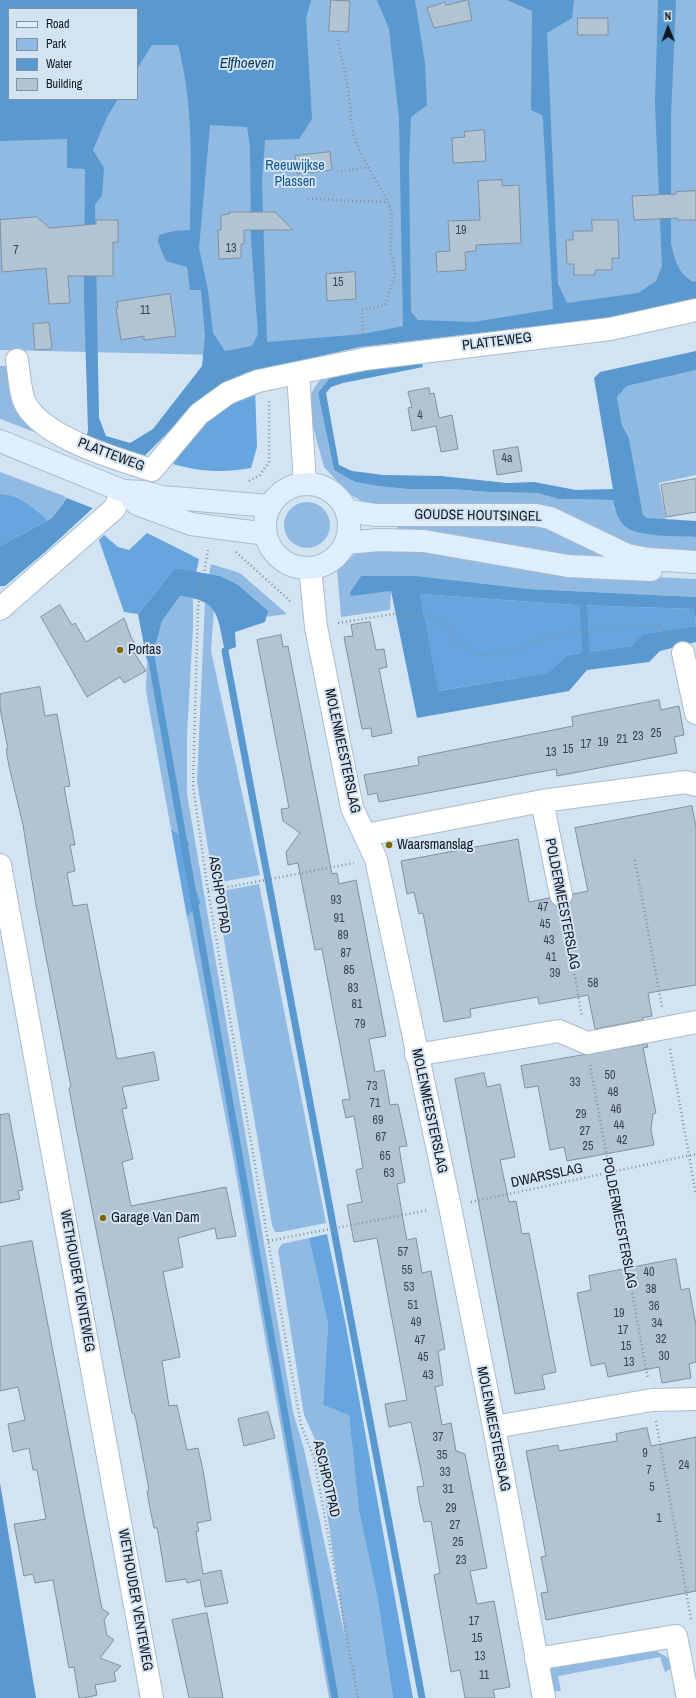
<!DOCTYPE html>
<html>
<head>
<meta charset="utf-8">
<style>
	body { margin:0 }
	#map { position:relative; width:696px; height:1698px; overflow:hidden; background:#d2e3f3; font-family:"Archivo Narrow",sans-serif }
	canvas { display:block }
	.legend { position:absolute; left:8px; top:8px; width:130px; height:92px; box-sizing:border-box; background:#d2e3f3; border:1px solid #86929e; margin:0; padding:5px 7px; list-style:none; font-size:12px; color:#13191f }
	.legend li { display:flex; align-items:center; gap:8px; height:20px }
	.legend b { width:20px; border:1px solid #86929e }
	.north { position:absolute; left:648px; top:8px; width:40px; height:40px; -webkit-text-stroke:3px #d2e3f3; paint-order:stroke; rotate:359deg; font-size:11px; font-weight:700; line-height:16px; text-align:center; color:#13191f }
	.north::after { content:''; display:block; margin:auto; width:14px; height:18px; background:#13191f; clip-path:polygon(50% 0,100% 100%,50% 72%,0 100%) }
</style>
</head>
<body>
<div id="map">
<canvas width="696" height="1698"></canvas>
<ul class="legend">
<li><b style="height:5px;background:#deeefe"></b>Road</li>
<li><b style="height:11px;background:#90bae1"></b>Park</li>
<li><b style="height:11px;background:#5a98d0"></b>Water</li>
<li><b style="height:11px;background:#b2c3d3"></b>Building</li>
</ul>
<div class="north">N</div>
</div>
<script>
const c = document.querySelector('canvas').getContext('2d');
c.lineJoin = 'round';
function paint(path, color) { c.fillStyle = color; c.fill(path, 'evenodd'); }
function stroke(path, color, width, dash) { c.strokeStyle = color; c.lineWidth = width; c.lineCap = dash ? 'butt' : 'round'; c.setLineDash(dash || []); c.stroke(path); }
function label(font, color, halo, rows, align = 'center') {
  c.font = font + ' "Archivo Narrow",sans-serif'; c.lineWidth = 4; c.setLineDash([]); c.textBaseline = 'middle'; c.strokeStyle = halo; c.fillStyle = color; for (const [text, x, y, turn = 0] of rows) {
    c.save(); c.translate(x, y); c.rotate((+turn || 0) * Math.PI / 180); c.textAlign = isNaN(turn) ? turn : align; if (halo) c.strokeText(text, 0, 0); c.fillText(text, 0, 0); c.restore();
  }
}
const green = new Path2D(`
	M0,0H696V292L262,356L0,350ZM9,9H137V99H9Z
	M426,361L342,374L318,393L334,470L355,482L378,486L407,489H452L488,492L537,493L559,499L613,500L614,510L685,536L696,537V555L634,550L588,529L370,506L349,494L324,467L310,416L309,398L316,385L327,373Z
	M0,366H7L22,407L37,433L0,419Z
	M696,370V475L659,483L666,520L646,518L643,515L629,438L622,425L617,397L627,386Z
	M0,472L67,497L52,518L48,520C34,508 19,494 0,494Z
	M284 525a23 23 0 1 1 46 0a23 23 0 1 1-46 0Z
	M397,521L534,522L618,558H574L397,531Z
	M386,545C489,558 592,575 696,579V597L529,589L417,576H361L350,592L391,591L390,610L341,617L337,569C353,553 362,548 386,545Z
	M211,564L240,573L287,614L265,617L220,576L209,575Z
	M180,596L193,598V627L187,736V794L293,1412L304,1449L345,1637L317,1444L304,1415L278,1250L282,1244L309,1238L328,1324L323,1405L349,1414L359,1511L377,1595L393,1698H329L232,1151L187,917L201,903L188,869L189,842L171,829L146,691L147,661L157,640L162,621Z
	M205,602L214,609L211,651L260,875L221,882L215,881L213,878L197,782Z
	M259,884L326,1223L281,1232H275L272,1225L217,898L218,894L222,891Z
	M651,1648L672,1660V1668L665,1672L660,1657L558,1676L561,1691H554L546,1676L551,1668L558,1666Z`);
const forest = new Path2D(`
	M255,387L257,447L251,468C223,473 200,472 173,464L195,429Z
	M0,494C19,494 34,508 48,520L0,546Z
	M147,533L199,559L196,573L175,568L138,614L124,612L99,540L104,535L118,547L129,550Z
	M420,594L575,605L695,609L696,626L644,634L631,646L567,655L549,673L437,691Z
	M171,829L189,842L188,869L201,903L187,917Z
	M327,1234L345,1321L413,1698H393L377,1595L359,1511L349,1415L323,1405L328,1324L309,1238Z`);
const water = new Path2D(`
	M0,0H311L306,18L312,119L299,139L265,140L262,181L267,342L363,334L403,326L399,118L389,29L377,0H415L425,63L427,105L411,117L409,165L411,312L418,320L474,322L553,309L543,120L542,115L531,110L532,11L507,0H574L572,18L547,33L558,284L567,303L638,293L656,281L662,266L655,104L658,0H676L671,116V244C676,262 677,272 693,282L696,281V303L640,314L360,347L245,373L214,391L194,406L94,507L44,553L5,586H0V546L52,518L78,483L88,430L84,299L85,169L67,168V139L0,141ZM9,9H137V69L152,45H178C194,106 191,168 190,230L174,231L159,235L158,242L166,261L187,267L190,290H201L205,336L202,366L153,429L130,443L106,436L99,418L95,204L102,196L104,168L93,150L107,117L118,99H9ZM210,125L247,127L250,146L251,240L258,334L252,346L225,351L213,333L208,290L199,248Z
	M696,351V370L627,386L617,397L622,425L629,438L643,515L647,518L696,521V537C680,536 638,537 626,527C619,521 614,510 613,500L559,499L537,493L488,492L452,489H407L378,486L355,482L334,470L318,393L329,379L342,374L421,361L423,367L343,383L331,387L326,393L339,465L352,471L383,475L441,476L507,483L534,482L576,490L613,489L594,378L600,372Z
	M175,568L220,576L238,585L268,611L265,622L235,632L236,647L225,651C217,618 221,600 180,596L162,621L157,640L147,661L138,614Z
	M361,576H417L529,589L696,597V621L694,609L575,605L420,594L438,691L548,673L567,655L631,646L643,634L696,626V642L660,651L649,662L587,670L569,691L417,718L391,591L351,596L350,592Z
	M0,1483L36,1698H0Z`);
const pier = new Path2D(`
	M82,453L129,473L95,509L64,497L76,483Z`);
const stream = new Path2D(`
	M583,599L586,653
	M149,645L335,1698
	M225,651L422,1698`);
const building = new Path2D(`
	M331,0L350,1L348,32L329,31Z
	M468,0L472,20L434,28L427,8L445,2L446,5Z
	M578,18H608V35H578Z
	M484,130L486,161L453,163L452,138L465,137L464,132Z
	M330,152L332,170L297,174L295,156Z
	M502,180V186L519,185L521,243L476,245V251L465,252L466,270L437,272L436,252L450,251L448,221L480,220L478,181Z
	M696,191V220H677V218L634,220L632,196L676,194V192Z
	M229,212H275L293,230H244V244H241V258L219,259L218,230H221V215L229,214Z
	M37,217L50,228L96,224V220H118V242H113V276H68L70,303L49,304L46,268L2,272L0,220Z
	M592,220H618L619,258H612V270H595V275H574V264H567L566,240H573V231H592Z
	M355,272L356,299L327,301L326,274Z
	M170,294L176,336L144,340V336L121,340L116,308H118L117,302Z
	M49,323L52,349L35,350L33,324Z
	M429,388L430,394L434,393L439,418L452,415L458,449L441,452L436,426L412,431L408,408L412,407L408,392Z
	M518,447L522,471L497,475L493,451Z
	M696,479V512L666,517L661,485Z
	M60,605L72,625L75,623L86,642L124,618L131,637L138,648L133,651L146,671L124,683L120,677L87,697L41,617Z
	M370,622L376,650L384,649L387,667L379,669L392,733L372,737L371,728L362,729L344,637L353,636L351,625Z
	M281,635L283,647L288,646L332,874L337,873L339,884L356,880L386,1036L369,1039L375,1072L384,1070L390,1105L398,1104L407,1146L399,1147L405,1182L397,1184L404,1225L407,1240L416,1238L422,1273L431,1271L445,1349L438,1351L443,1385L435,1387L442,1425L451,1423L456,1451L465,1454L487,1568L470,1571L477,1604L494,1601L510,1687L493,1690L495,1698H465L460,1670L451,1672L434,1575L440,1573L431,1521L424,1522L420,1505L417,1487L424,1486L411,1422L389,1427L387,1416L385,1404L407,1400L377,1238L354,1242L347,1205L362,1202L356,1170L363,1168L354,1116L346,1118L342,1100L350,1099L322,949L315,950L298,863L288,865L286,852L300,833L283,821L281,809L289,808L257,640Z
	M40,687L45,716L57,714L70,786L64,787L75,845H70L75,871L67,873L73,906L87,904L117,1059L154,1052L159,1080L122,1087L127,1108L122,1109L133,1159L122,1162L131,1206L226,1187L236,1236L217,1239L215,1228L178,1238L183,1267L163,1272L180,1357L162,1361L169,1406L177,1405L187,1450L198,1448L203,1470L211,1520L197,1523L199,1531L196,1532L203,1574L221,1570L228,1603L205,1607L200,1580L187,1583L186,1579L166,1582L159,1538L157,1528H154L149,1503L147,1491L149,1490L136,1420L134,1413H132L76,1127L69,1088L71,1087L36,905L23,825L9,766L6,749H8L0,708V694Z
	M659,700L661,710L679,706L684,735L674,737L677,753L557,776L556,769L379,802L377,793L368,795L364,775L419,765L418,757L573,726L572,717Z
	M692,806L696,827V985L648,993L652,1016L642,1018L643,1020L595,1029L588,995L539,1004L538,997L470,1009L471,1017L444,1022L423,913L419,914L414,892L407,894L401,861L518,839L529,902L549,898L557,907H563L570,904L573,894L588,891L575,828Z
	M647,1044L648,1047L643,1048L656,1113L653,1114L651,1129L654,1145L567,1161L564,1147L550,1150L538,1086L525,1088L521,1066Z
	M484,1073L487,1087L500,1084L515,1157L500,1160L509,1202L516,1201L522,1234L529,1233L556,1372L542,1375L545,1389L515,1394L455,1079Z
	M9,1114L23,1190L18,1191L20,1199L0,1203V1115Z
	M32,1241L102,1609L109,1613L104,1620L107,1635L114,1640L100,1658L121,1666L114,1673L116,1681L95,1685L97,1695L84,1698H79L74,1667L69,1668L53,1580L35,1583L33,1574L24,1576L14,1524L46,1519L37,1470H33L29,1448L13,1452L8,1424L25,1420L18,1387L0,1391V1247Z
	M676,1259L681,1290L689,1288L696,1325V1362L689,1364L691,1378L662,1383L659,1367L608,1377L605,1363L591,1366L577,1293L591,1290L589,1276Z
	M268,1412L275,1438L244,1446L238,1419Z
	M647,1428L651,1446L696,1437V1591L546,1620L541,1593L548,1592L541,1557L546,1556L526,1451L558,1445L559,1451L617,1441L616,1434Z
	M207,1613L223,1698H189L172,1620Z`);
const path = new Path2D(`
	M338,40L348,88L353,134L361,154L388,202L392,214L391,251L395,274L385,305L362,310L363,338
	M337,172L368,167
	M308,199L388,202
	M249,481L260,475L269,462V401
	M208,550L198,607L193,786L208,891L268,1241L301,1425L314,1458L358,1698
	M236,552L290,601
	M338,623L393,614L426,615L446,626L460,646L481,655L510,653L538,640L580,631L628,626H658L663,628L670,637
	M635,860L662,1007
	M208,891L354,863
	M564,915L582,1017
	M670,1049L696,1195
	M590,1065L648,1379
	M471,1202L696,1154
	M268,1241L429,1210
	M656,1421L691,1619`);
const minor = new Path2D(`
	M17,360C19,372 20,395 26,405C45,438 116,459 152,470L199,414L228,393L258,381L365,359L610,329L696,310
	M298,373L305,483
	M310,568L316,627L352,808L376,859L450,1207L494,1427L544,1698
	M0,609L114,509L123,491
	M683,653L696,713
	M542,801L561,895
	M365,835L542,801L686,782L696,785
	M0,865L152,1698
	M416,1055L559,1031L587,1043L696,1022
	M494,1427L652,1400L696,1399
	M536,1659L676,1636L688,1698`);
const secondary = new Path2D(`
	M0,441L123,491L143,492L162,497L270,506
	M265 526a42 42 0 1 1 84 0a42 42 0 1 1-84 0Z
	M131,498L137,504L191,524L266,534
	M348,511L375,515H536L550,518L627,555L648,559L696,562
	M346,543L378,540L424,541L568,566L651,570`);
const markers = [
	[120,650,4,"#7c6900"],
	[389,845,4,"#7c6900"],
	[103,1218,4,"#7c6900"]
];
const numberNames = [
	["19",461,231],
	["13",231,249],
	["7",16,251],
	["15",338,283],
	["11",145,311],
	["4",420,416],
	["4a",507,459],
	["25",656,734],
	["23",638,737],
	["21",622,740],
	["19",603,743],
	["17",586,745],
	["15",568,750],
	["13",551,753],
	["93",336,901],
	["47",543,908],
	["91",339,919],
	["45",545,925],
	["89",343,936],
	["43",549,941],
	["87",346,954],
	["41",551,958],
	["85",349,971],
	["39",555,974],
	["58",593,984],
	["83",353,989],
	["81",357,1005],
	["79",360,1025],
	["50",610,1076],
	["33",575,1083],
	["73",372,1087],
	["48",613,1093],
	["71",375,1104],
	["46",616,1110],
	["29",581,1115],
	["69",378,1121],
	["44",619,1126],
	["27",585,1132],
	["67",381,1138],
	["42",622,1141],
	["25",588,1147],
	["65",385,1157],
	["63",389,1174],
	["57",403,1253],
	["55",407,1271],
	["40",649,1273],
	["53",409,1288],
	["38",651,1290],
	["51",413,1306],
	["36",654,1307],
	["19",619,1314],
	["49",416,1323],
	["34",657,1324],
	["17",623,1331],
	["32",661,1340],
	["47",420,1341],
	["15",626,1347],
	["30",664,1357],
	["45",423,1358],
	["13",629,1363],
	["43",428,1376],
	["37",438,1438],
	["9",645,1454],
	["35",442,1456],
	["24",684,1466],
	["7",649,1471],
	["33",445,1473],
	["5",652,1488],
	["31",448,1490],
	["29",451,1509],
	["1",659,1519],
	["27",455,1526],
	["25",458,1543],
	["23",461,1561],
	["17",474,1622],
	["15",477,1639],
	["13",480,1657],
	["11",484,1676]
];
const parkNames = [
	["Reeuwijkse",295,166],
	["Plassen",295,182]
];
const streetNames = [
	["PLATTEWEG",497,342,-7],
	["PLATTEWEG",111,455,21],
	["GOUDSE HOUTSINGEL",478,516,1],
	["MOLENMEESTERSLAG",342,751,78],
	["ASCHPOTPAD",219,895,81],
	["POLDERMEESTERSLAG",562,904,79],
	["MOLENMEESTERSLAG",429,1111,78],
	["DWARSSLAG",547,1176,-12],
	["POLDERMEESTERSLAG",619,1223,79],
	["WETHOUDER VENTEWEG",77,1281,80],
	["MOLENMEESTERSLAG",493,1429,79],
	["ASCHPOTPAD",326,1479,77],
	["WETHOUDER VENTEWEG",135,1600,80]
];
const poiNames = [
	["Portas",128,650],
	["Waarsmanslag",397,845],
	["Garage Van Dam",111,1218]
];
const waterNames = [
	["Elfhoeven",247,64]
];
paint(green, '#90bae1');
paint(forest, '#66a5dd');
paint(water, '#5a98d0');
paint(pier, '#d2e3f3');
stroke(stream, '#5a98d0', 7);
paint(building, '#b2c3d3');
stroke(building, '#81909f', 1);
stroke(minor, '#aabbca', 24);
stroke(secondary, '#aabbca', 24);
stroke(path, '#86929e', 2.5, [1, 3]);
stroke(minor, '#fff', 22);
stroke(secondary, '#deeefe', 22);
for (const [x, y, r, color] of markers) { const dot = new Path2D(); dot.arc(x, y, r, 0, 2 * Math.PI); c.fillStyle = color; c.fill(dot); stroke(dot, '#d2e3f3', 1.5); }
label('12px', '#3b444c', null, numberNames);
label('14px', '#10578c', '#d2e3f3', parkNames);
label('14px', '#13191f', '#d2e3f3', streetNames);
label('14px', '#13191f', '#d2e3f3', poiNames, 'left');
label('italic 15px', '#08395e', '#d2e3f3', waterNames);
</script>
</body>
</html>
